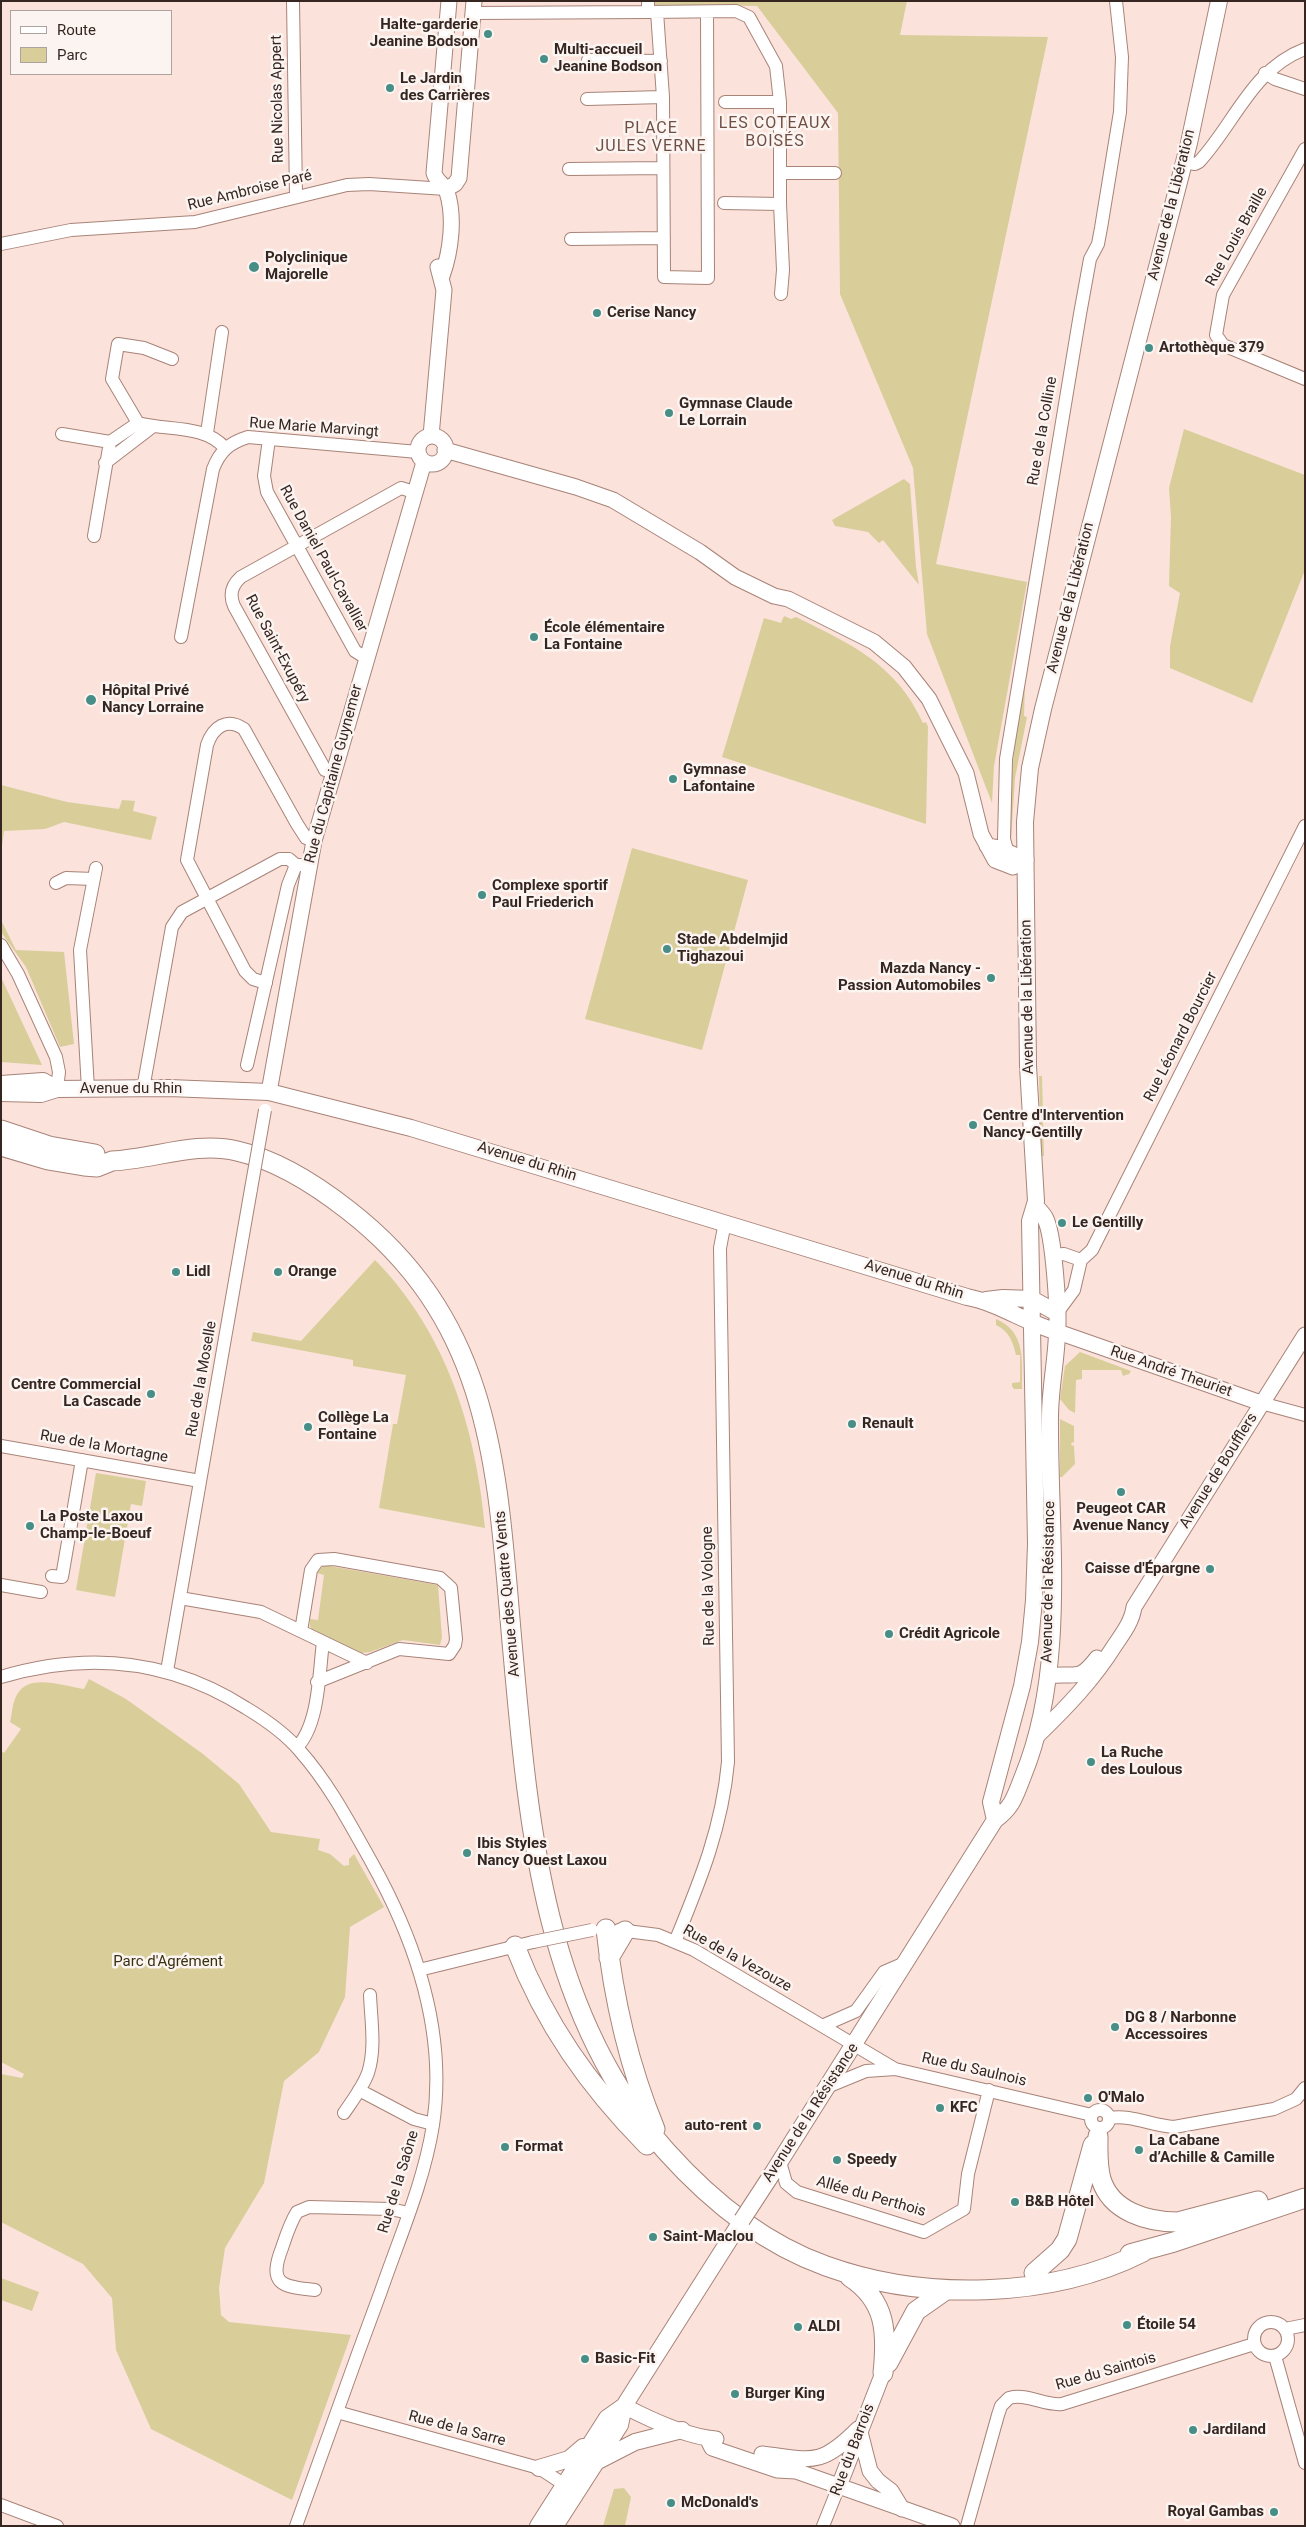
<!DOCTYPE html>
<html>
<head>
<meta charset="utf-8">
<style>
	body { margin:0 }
	#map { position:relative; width:1306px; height:2527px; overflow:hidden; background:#fbe2db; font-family:Roboto,sans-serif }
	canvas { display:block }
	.frame { position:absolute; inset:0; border:2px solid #352621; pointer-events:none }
	.legend { position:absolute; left:10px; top:10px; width:162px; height:65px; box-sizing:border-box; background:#fcf4f1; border:1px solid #aca29e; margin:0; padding:6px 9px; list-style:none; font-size:15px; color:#352621 }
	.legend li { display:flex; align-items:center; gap:10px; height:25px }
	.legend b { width:25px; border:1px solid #aca29e }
</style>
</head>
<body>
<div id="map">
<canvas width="1306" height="2527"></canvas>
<div class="frame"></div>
<ul class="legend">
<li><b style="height:6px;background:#fff"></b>Route</li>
<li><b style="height:14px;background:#d9ce9a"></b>Parc</li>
</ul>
</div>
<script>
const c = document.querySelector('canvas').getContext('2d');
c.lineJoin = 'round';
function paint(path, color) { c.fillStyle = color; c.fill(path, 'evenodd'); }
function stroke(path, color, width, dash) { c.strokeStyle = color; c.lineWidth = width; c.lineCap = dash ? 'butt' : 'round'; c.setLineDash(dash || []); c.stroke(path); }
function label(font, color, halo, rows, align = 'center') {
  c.font = font + ' Roboto,sans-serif'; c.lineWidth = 5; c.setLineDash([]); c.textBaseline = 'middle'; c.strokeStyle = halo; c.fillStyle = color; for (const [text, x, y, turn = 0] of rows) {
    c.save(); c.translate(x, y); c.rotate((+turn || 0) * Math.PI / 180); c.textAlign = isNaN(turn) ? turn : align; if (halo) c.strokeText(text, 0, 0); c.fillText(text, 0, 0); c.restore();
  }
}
const green = new Path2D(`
	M653,1H907L900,35L1048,37L936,564L1027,582L994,766L992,803L927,634L913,468L840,294L838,113L757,6L653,5Z
	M1184,429L1305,475V570L1252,703L1170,668V646L1180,593L1169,586L1171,517L1169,488Z
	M904,479L910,484L916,567L919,585L883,540L879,543L868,532L835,526L832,520Z
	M784,616L791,619L796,617C851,644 896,664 923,723L926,722L928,727L926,824L722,757L764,618L781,623Z
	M1026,652L1024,716L1027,717L1015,778L1011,840C1007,776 1020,715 1026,652Z
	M1,785L67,802L119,809L122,800L135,801L133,811L157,817L151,840L64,822L45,829L4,831L1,853Z
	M632,848L748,880L702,1050L585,1019Z
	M1,920L16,950L64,952L74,1044L60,1047L26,967L1,932Z
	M1,977L42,1065L1,1062Z
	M1039,1076H1042L1044,1156H1041Z
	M375,1260C446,1332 476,1428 485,1528L379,1508L393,1424H397L406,1375L353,1366V1360L251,1341L253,1332L301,1341Z
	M996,1319C1026,1332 1022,1360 1022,1389H1014L1012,1386V1383L1020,1382V1355H1016C1013,1342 1009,1331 996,1325Z
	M1080,1352L1131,1371L1129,1374L1123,1376L1121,1370H1082V1379L1076,1380L1075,1413L1069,1410L1060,1399L1065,1366Z
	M1060,1419L1074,1426V1443L1072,1442L1071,1445L1074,1446L1075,1464L1062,1477H1060Z
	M96,1473L146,1481L142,1506L131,1504L115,1597L76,1590Z
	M324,1565L438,1585L442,1637L440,1645L403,1640L370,1652L361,1653L313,1631L310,1626V1619L318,1620L324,1575L317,1573Z
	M89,1679L126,1699L203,1754L239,1784L271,1832L320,1839L318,1850L330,1854L344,1866L349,1865V1859L354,1854L384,1907L350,1927L345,1997L319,2052L284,2081L264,2183L225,2248L219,2288L221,2315L229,2322L351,2335L292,2500L151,2429L116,2350L112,2298L83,2264L1,2222V2074L22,2078L24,2074L1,2062V1751L4,1753L21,1729L10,1722C12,1715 12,1706 15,1699C25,1671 62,1686 84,1689Z
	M1,2278L39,2292L32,2311L1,2300Z
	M624,2488L631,2497L625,2526H603L614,2489Z`);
const minor = new Path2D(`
	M293,1L296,196
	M648,12L736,11L749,17L776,66L780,102V204L783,270L781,294
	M657,12L663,97L664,277L708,278L707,12
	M473,13L648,12V1
	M588,60L661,61
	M1265,73L1275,79L1305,89
	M587,99L663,97
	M725,102H780
	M1305,149L1223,295L1216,335L1223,345L1305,379
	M1184,162L1195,164L1199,162C1235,123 1252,69 1305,49
	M569,169L663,168
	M781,173H835
	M724,203L780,204
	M571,239L664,238
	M1,244L71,230L195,222L347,185L369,184L446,189
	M138,423L112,379L118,344L144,348L172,359
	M207,433L222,332
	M62,434L110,442
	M269,439L264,476L267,492L355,651L366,658
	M105,463L152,427
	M94,536L110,442L138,423C167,431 204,424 225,448
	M181,637L213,469C220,451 229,443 248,437L418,452
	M333,772L325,770L323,766L234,606C229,594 232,585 241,577L401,488L414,492
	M1009,857L1004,839L1006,759L1080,314L1090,259L1098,244L1101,228L1120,112L1122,57L1116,1
	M56,883L66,878L94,879
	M1,945L18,974L56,1057L59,1072L57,1089
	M266,983L253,979L245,971L187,860L207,745C213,727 227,717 244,729L297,824L306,838L314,841
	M247,1065L288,885L296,865H304
	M88,1089L80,950L96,868
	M143,1089L172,927L182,912L280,859H289L296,865
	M1053,1255L1064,1254L1081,1260
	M1081,1260L1092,1250L1305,826
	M1057,1313L1074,1290L1081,1260
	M1261,1403L1305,1415
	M1,1446L200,1481
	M52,1576L62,1577L82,1460
	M1,1585L41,1592
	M180,1598L261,1612L367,1663
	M301,1631L311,1570L318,1560L334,1559L440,1578L451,1588L456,1639L455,1645L449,1654L399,1649L317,1682
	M167,1671L251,1189
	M1,1677C88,1651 169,1659 246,1708C266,1720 285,1733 300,1751C330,1785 350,1824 372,1863C416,1942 447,2033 433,2125C424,2182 400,2236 381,2291C352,2369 324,2447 296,2526
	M297,1747C319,1725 319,1673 323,1642
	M619,1930L658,1935L694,1950L895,2069L1092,2115
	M675,1942C700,1881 722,1828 728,1762L720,1248L725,1222
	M419,1970L533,1942
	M822,2026L856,2011L884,1972L907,1962
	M827,2087L866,2071L895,2069
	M359,2090L414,2119L433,2124
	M1091 2119a9 9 0 1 1 18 0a9 9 0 1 1-18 0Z
	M344,2113C352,2101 363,2087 368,2073C376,2049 371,2020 370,1995
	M1110,2118C1130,2114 1153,2126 1174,2127L1274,2109L1296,2099L1305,2088
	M780,2162L786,2183L797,2192L924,2232L964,2209L968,2174L989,2090
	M315,2290C281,2287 268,2284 282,2248C286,2236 290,2223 297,2212L309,2207L390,2209L409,2213
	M1254 2339a17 17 0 1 1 34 0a17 17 0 1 1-34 0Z
	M1285,2329L1305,2325
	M1275,2356L1305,2463
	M337,2412L539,2468L565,2485
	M1,2505L57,2526
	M823,2526L839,2486
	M967,2526L998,2415L1001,2406L1009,2398C1028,2393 1044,2406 1062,2404L1254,2344`);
const tertiary = new Path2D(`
	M446,189L455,184L459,178L474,1
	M442,276C451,251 455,217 447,192C444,184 436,181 434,173L449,1
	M431,436L444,290L438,267
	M418 450a14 14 0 1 1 28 0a14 14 0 1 1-28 0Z
	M445,450L576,487L613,500L700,552L735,577L774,596L788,599L874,642L904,667L929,699L966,773L981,834L995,860L1013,867L1026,860
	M987,846L999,848L1026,860
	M269,1092L314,841L424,462
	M1058,1332L1261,1403
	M1048,1676C1076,1672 1078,1683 1097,1658
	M1037,1736C1067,1707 1093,1680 1115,1645C1124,1632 1132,1621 1134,1607L1305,1335
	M624,2406C649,2419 688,2437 716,2439
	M860,2432L870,2471L878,2481L891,2491L902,2509
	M707,2438L712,2448L777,2470L796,2471L952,2526
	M762,2454C813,2460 820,2467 858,2429
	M839,2486L883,2373`);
const secondary = new Path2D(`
	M1,1084L43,1081L57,1089
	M1,1093L41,1094L57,1089L169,1088L269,1092L411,1128L967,1297C999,1303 1026,1323 1058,1332
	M986,1300L1003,1298L1032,1299L1057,1313
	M995,1820L991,1802L1022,1686L1030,1642L1034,1600L1036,1544L1030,1221L1036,1201L1028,1066L1025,822L1030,768L1043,709L1189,143L1219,1
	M772,2174L995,1820C1013,1807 1015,1796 1023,1776C1068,1666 1049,1534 1050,1417C1050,1389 1056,1362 1057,1334C1059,1314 1054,1234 1045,1218C1043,1214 1039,1210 1036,1207
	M598,2461L635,2442L682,2430
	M539,2468L569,2459L583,2447
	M538,2526L607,2418L624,2406
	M555,2526L620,2425L624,2406L742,2220`);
const primary = new Path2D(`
	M1,1130L49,1146L95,1154
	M1,1146L48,1160L84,1166L97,1167L112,1161C154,1159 196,1141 237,1151C277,1160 316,1185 348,1210C495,1324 497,1473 512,1642C528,1820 542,2011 666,2151C710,2200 764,2244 826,2266C923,2301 1050,2299 1143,2252
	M606,1929C613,1996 629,2066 655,2129
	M515,1946C545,2024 589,2086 647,2145
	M609,1958L625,1931
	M1098,2136C1098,2150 1097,2165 1101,2179C1111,2212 1148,2222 1178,2222L1258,2201
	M1130,2254L1174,2242L1305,2198
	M1034,2273L1060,2250L1067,2239L1093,2145
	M850,2277C887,2301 887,2334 883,2373
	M888,2363L916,2311L946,2290`);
const minorBridge = new Path2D(`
	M251,1189L265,1110
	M533,1942L592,1930`);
const secondaryBridge = new Path2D(`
	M742,2220L772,2174`);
const markers = [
	[488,34,5,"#478e87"],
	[544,59,5,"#478e87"],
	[390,88,5,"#478e87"],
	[254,267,6,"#478e87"],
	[597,313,5,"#478e87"],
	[1149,348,5,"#478e87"],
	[669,413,5,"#478e87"],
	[534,637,5,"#478e87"],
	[91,700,6,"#478e87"],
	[673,779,5,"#478e87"],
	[482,895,5,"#478e87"],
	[667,949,5,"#478e87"],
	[991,978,5,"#478e87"],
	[973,1125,5,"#478e87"],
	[1062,1223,5,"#478e87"],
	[176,1272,5,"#478e87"],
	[278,1272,5,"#478e87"],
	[151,1394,5,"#478e87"],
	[852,1424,5,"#478e87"],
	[308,1427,5,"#478e87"],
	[1121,1492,5,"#478e87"],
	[30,1526,5,"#478e87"],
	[1210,1569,5,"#478e87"],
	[889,1634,5,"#478e87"],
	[1091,1762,5,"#478e87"],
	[467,1853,5,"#478e87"],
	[1115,2027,5,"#478e87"],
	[1088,2098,5,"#478e87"],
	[940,2108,5,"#478e87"],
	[757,2126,5,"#478e87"],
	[505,2147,5,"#478e87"],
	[1139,2150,5,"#478e87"],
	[837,2160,5,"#478e87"],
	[1015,2202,5,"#478e87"],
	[653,2237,5,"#478e87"],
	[1127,2325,5,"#478e87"],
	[798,2327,5,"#478e87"],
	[585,2359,5,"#478e87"],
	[735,2394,5,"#478e87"],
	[1193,2430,5,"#478e87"],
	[671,2503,5,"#478e87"],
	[1274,2512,5,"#478e87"]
];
const poiNames = [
	["Halte-garderie",478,25,"right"],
	["Jeanine Bodson",478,42,"right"],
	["Multi-accueil",554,50],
	["Jeanine Bodson",554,67],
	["Le Jardin",400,79],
	["des Carrières",400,96],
	["Polyclinique",265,258],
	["Majorelle",265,275],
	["Cerise Nancy",607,313],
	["Artothèque 379",1159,348],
	["Gymnase Claude",679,404],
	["Le Lorrain",679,421],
	["École élémentaire",544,628],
	["La Fontaine",544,645],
	["Hôpital Privé",102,691],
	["Nancy Lorraine",102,708],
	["Gymnase",683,770],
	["Lafontaine",683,787],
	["Complexe sportif",492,886],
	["Paul Friederich",492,903],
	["Stade Abdelmjid",677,940],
	["Tighazoui",677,957],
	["Mazda Nancy -",981,969,"right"],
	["Passion Automobiles",981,986,"right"],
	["Centre d'Intervention",983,1116],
	["Nancy-Gentilly",983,1133],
	["Le Gentilly",1072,1223],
	["Lidl",186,1272],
	["Orange",288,1272],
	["Centre Commercial",141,1385,"right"],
	["La Cascade",141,1402,"right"],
	["Collège La",318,1418],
	["Fontaine",318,1435],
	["Renault",862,1424],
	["Peugeot CAR",1121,1509,"center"],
	["Avenue Nancy",1121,1526,"center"],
	["La Poste Laxou",40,1517],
	["Champ-le-Boeuf",40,1534],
	["Caisse d'Épargne",1200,1569,"right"],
	["Crédit Agricole",899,1634],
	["La Ruche",1101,1753],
	["des Loulous",1101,1770],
	["Ibis Styles",477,1844],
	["Nancy Ouest Laxou",477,1861],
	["DG 8 / Narbonne",1125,2018],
	["Accessoires",1125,2035],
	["O'Malo",1098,2098],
	["KFC",950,2108],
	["auto-rent",747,2126,"right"],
	["La Cabane",1149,2141],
	["d’Achille & Camille",1149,2158],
	["Format",515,2147],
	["Speedy",847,2160],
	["B&B Hôtel",1025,2202],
	["Saint-Maclou",663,2237],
	["Étoile 54",1137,2325],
	["ALDI",808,2327],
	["Basic-Fit",595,2359],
	["Burger King",745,2394],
	["Jardiland",1203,2430],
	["McDonald's",681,2503],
	["Royal Gambas",1264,2512,"right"]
];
const streetNames = [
	["Rue Nicolas Appert",278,99,-91],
	["Rue Ambroise Paré",250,191,-14],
	["Avenue de la Libération",1172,205,-76],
	["Rue Louis Braille",1237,237,-61],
	["Rue Marie Marvingt",314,428,4],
	["Rue de la Colline",1043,431,-80],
	["Rue Daniel Paul-Cavallier",323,559,61],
	["Avenue de la Libération",1071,598,-76],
	["Rue Saint-Exupéry",277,649,62],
	["Rue du Capitaine Guynemer",334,774,-75],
	["Avenue de la Libération",1028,997,-91],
	["Rue Léonard Bourcier",1181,1037,-63],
	["Avenue du Rhin",131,1089],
	["Avenue du Rhin",527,1162,17],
	["Avenue du Rhin",914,1280,17],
	["Rue André Theuriet",1171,1372,19],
	["Rue de la Moselle",202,1379,-80],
	["Rue de la Mortagne",104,1447,10],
	["Avenue de Boufflers",1219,1471,-58],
	["Avenue de la Résistance",1049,1582,-89],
	["Rue de la Vologne",709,1586,-91],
	["Avenue des Quatre Vents",508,1594,-95],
	["Rue de la Vezouze",737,1959,29],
	["Rue du Saulnois",974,2070,13],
	["Avenue de la Résistance",811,2113,-57],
	["Rue de la Saône",399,2182,-73],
	["Allée du Perthois",871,2197,16],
	["Rue du Saintois",1106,2372,-16],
	["Rue de la Sarre",457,2429,15],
	["Rue du Barrois",853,2450,-69]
];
const parkNames = [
	["Parc d'Agrément",168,1962]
];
const neighbourhoodNames = [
	["LES COTEAUX",775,124],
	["BOISÉS",775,142],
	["PLACE",651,129],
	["JULES VERNE",651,147]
];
paint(green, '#d9ce9a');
stroke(minor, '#a88378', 14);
stroke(tertiary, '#a88378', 17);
stroke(secondary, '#a88378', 18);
stroke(primary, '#a88378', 21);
stroke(minor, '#fff', 12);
stroke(tertiary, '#fff', 15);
stroke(secondary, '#fff', 16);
stroke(primary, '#fff', 19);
stroke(minorBridge, '#a88378', 14, []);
stroke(secondaryBridge, '#a88378', 18, []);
stroke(minorBridge, '#fff', 12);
stroke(secondaryBridge, '#fff', 16);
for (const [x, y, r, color] of markers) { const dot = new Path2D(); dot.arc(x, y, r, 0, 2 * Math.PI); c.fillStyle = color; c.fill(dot); stroke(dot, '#fcf4f1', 2); }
label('bold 15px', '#352621', '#fcf4f1', poiNames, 'left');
label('15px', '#352621', '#fcf4f1', streetNames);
label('15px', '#39320f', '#fcf4f1', parkNames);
c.letterSpacing = '1px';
label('16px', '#6f4e44', '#fcf4f1', neighbourhoodNames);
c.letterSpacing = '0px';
</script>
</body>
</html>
